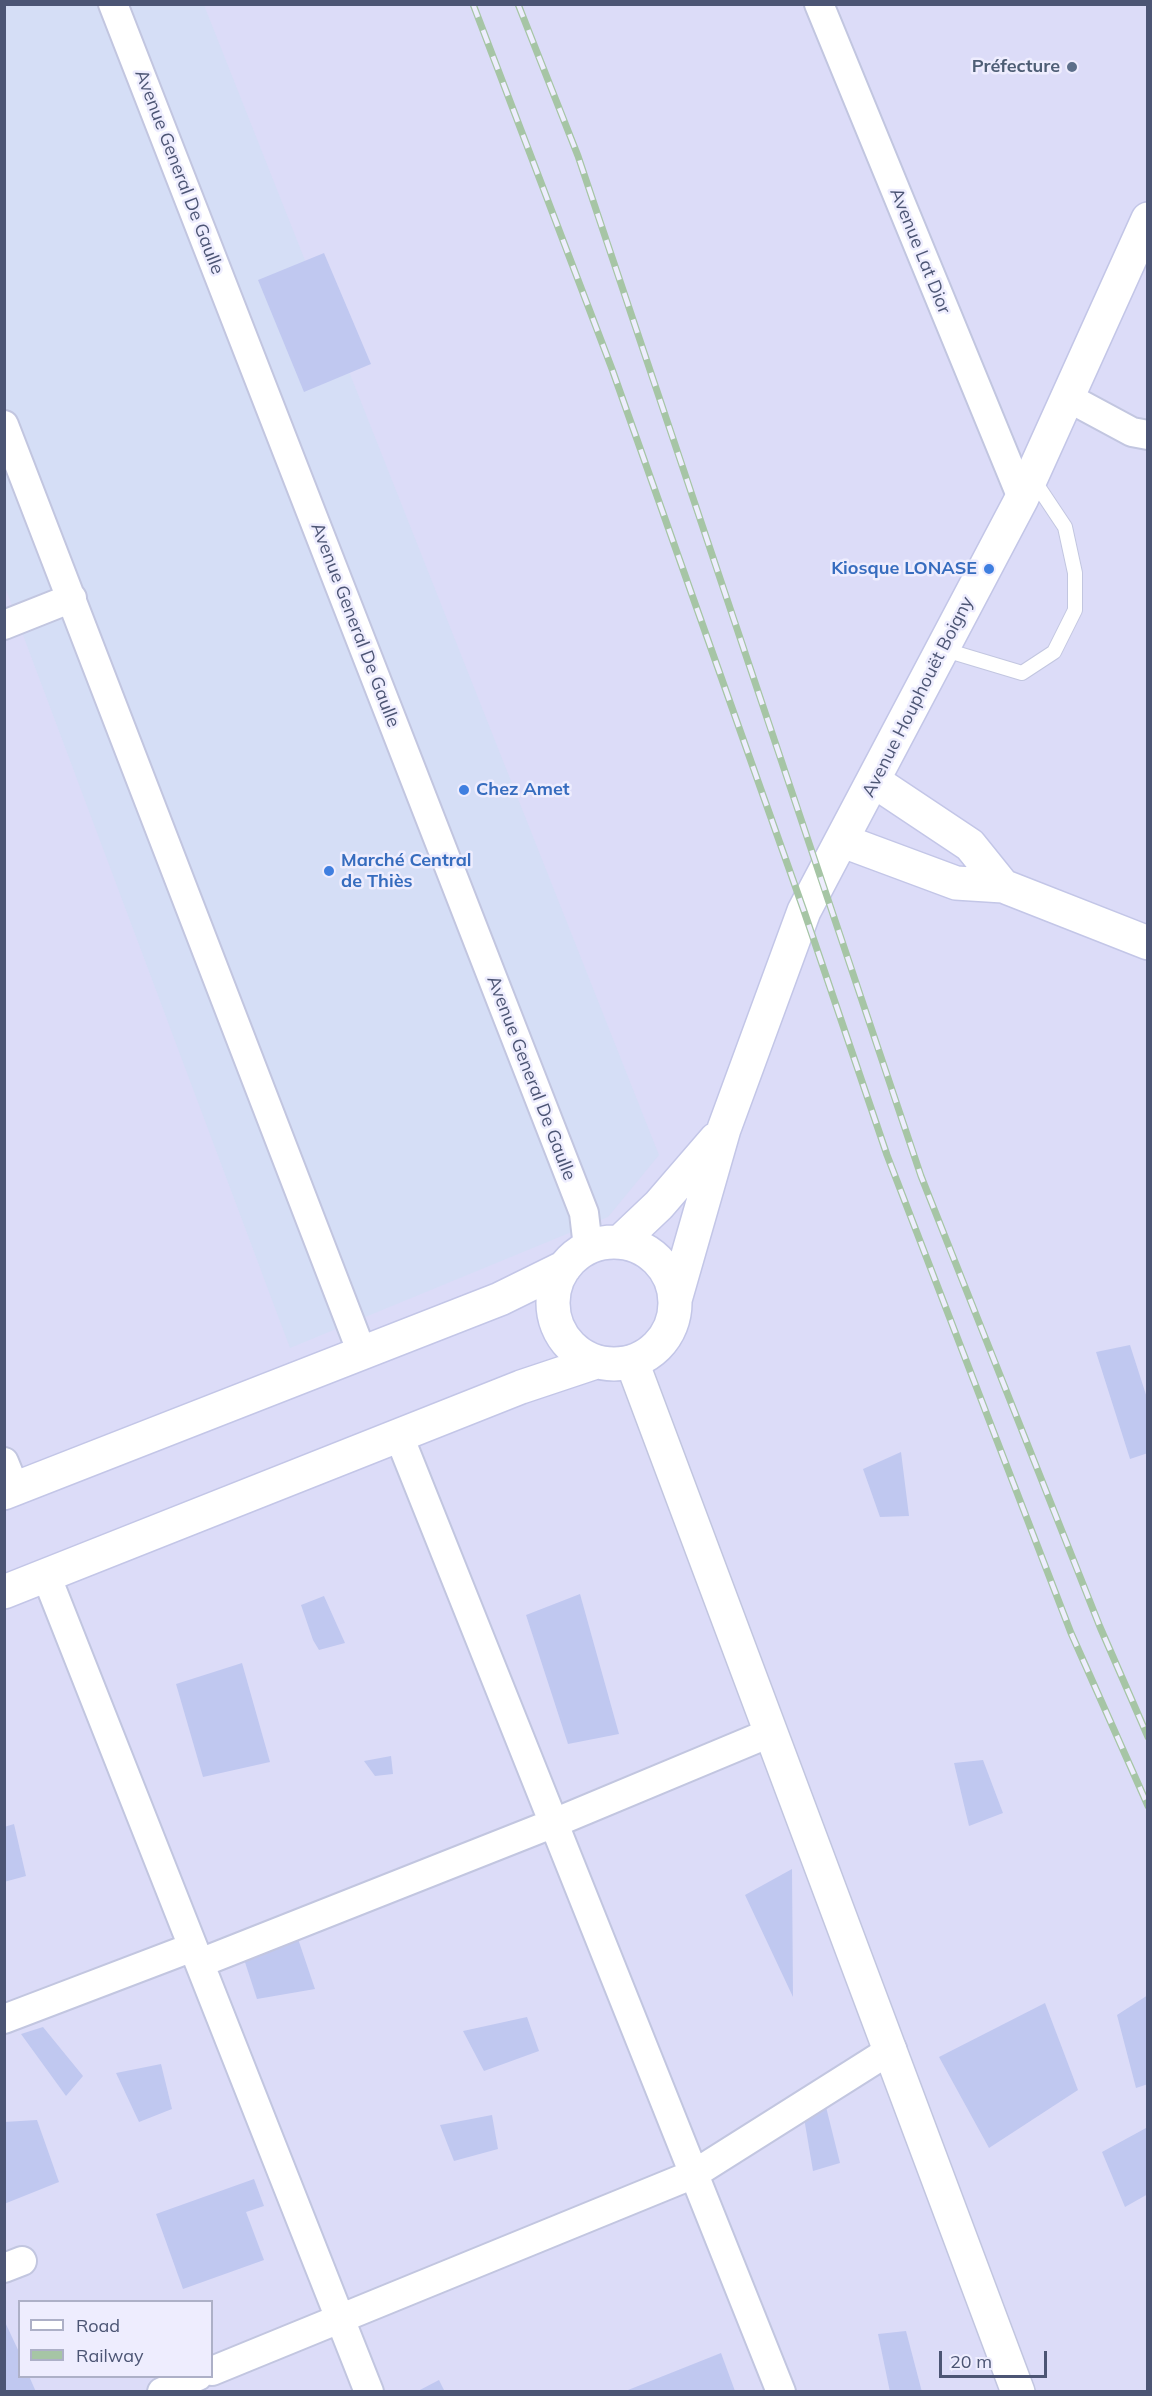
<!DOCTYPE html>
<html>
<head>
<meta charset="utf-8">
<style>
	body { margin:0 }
	#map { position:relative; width:1152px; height:2396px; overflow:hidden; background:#e8e7fb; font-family:Mulish,sans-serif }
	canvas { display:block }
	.frame { position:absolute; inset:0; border:6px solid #4c5574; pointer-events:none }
	.legend { position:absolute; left:18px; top:2300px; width:195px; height:78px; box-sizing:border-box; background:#eeedfe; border:2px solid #adb0c7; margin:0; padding:8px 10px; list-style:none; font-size:18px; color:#4c5574 }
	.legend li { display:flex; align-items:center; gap:12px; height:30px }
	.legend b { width:30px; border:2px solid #adb0c7 }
	.scale { position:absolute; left:939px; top:2351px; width:108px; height:27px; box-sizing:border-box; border:3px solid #4c5574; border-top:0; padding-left:8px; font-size:18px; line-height:21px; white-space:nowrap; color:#4c5574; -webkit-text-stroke:4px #eeedfe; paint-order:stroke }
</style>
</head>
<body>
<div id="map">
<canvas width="1152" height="2396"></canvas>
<div class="frame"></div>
<ul class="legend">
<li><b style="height:8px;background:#fff"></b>Road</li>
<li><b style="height:8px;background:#a6c5a5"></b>Railway</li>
</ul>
<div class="scale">20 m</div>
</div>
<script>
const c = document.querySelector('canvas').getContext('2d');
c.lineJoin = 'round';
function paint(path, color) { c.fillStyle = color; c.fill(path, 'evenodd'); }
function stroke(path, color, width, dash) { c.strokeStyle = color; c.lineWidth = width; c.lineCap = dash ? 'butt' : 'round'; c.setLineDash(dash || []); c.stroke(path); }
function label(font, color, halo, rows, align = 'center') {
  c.font = font + ' Mulish,sans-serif'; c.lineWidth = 5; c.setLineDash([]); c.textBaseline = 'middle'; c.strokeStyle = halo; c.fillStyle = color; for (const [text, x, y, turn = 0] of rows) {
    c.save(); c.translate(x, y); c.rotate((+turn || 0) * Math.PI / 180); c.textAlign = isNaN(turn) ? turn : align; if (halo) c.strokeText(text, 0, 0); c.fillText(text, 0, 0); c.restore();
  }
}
const residential = new Path2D(`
	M5,5H1147V2391L5,2392ZM20,2302H212V2376H20Z`);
const commercial = new Path2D(`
	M5,5H204L659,1155L608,1217L290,1348L5,587Z`);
const building = new Path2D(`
	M324,253L371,364L304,392L258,280Z
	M1130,1345L1148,1401V1453L1130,1459L1096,1352Z
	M901,1452L909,1516L880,1517L863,1469Z
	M580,1594L619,1734L568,1744L526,1615Z
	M324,1596L345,1643L319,1650L313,1640L301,1605Z
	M242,1663L270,1762L203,1777L176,1684Z
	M391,1756L393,1774L375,1776L364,1761Z
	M983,1760L1003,1813L969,1826L954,1763Z
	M14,1824L26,1876L4,1882V1827Z
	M792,1869L793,1997L745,1895Z
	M295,1930L315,1989L257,1999L241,1950Z
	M1148,1995V2084L1136,2088L1117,2015Z
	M1045,2003L1078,2090L989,2148L939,2057Z
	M527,2017L539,2051L484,2071L463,2031Z
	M43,2027L83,2076L66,2096L21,2034Z
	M161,2064L172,2109L139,2122L116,2073Z
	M826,2107L840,2163L813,2171L804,2118Z
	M492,2115L498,2149L454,2161L440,2125Z
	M37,2120L59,2182L4,2204V2122Z
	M1146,2128L1148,2194L1125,2207L1102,2152Z
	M254,2179L264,2206L246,2212L264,2260L183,2289L156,2214Z
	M4,2320L20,2354V2376H29L36,2392H4Z
	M906,2331L922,2392H890L878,2334Z
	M721,2353L735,2391L733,2392H623Z
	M439,2380L445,2392H416Z`);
const service = new Path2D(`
	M942,649L1022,673L1054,652L1075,610V573L1065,527L1033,479`);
const minor = new Path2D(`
	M113,4L584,1213L588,1247
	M819,4L1022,498
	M1067,397L1132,432L1148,435
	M4,425L362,1353
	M4,625L72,598
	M399,1436L781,2392
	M4,1462L15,1489
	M46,1575L369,2392
	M200,1963L554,1823L772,1732
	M4,2019L193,1947
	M4,2268L22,2261
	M212,2371L694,2174L892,2049
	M162,2392L198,2376`);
const tertiary = new Path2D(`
	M632,1362L1018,2392`);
const secondary = new Path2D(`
	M874,781L970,845L1003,886
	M843,841L956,883L1003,886L1148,943
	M620,1242L659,1205L716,1139
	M553 1303a61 61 0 1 1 122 0a61 61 0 1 1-122 0Z
	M675,1300L724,1129L804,911L1022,498L1148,219
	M4,1493L500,1299L565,1267
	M4,1592L521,1387L596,1362`);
const rail = new Path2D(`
	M473,4L612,369L804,911L887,1155L1071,1633L1148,1806
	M518,4L578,156L921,1176L1100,1627L1148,1737`);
const markers = [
	[1072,67,6,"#5c6f8a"],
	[989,569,6,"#3f7fe0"],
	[464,790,6,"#3f7fe0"],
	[329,871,6,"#3f7fe0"]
];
const serviceNames = [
	["Préfecture",1060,67]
];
const streetNames = [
	["Avenue General De Gaulle",179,172,69],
	["Avenue Lat Dior",920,251,68],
	["Avenue General De Gaulle",355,625,69],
	["Avenue Houphouët Boigny",918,697,-63],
	["Avenue General De Gaulle",531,1078,69]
];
const shopNames = [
	["Kiosque LONASE",977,569,"right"],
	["Chez Amet",476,790],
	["Marché Central",341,861],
	["de Thiès",341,882]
];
paint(residential, '#dcdcf8');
paint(commercial, '#d5def6');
paint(building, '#c0c8f0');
stroke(service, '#c2c6e0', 16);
stroke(minor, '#c2c6e0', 32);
stroke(tertiary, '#c2c6e0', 36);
stroke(secondary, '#c3c6e7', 36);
stroke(service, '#fff', 14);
stroke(minor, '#fff', 28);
stroke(tertiary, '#fff', 33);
stroke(secondary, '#fff', 33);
stroke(rail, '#a6c5a5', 7);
stroke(rail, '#eeedfe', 4.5, [14]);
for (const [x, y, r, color] of markers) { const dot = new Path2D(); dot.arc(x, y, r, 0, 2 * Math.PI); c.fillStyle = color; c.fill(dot); stroke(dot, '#eeedfe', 2); }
label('bold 18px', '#4e5e75', '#eeedfe', serviceNames, 'right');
label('18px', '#4c5574', '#eeedfe', streetNames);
label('bold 18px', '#366cbe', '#eeedfe', shopNames, 'left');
</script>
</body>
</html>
